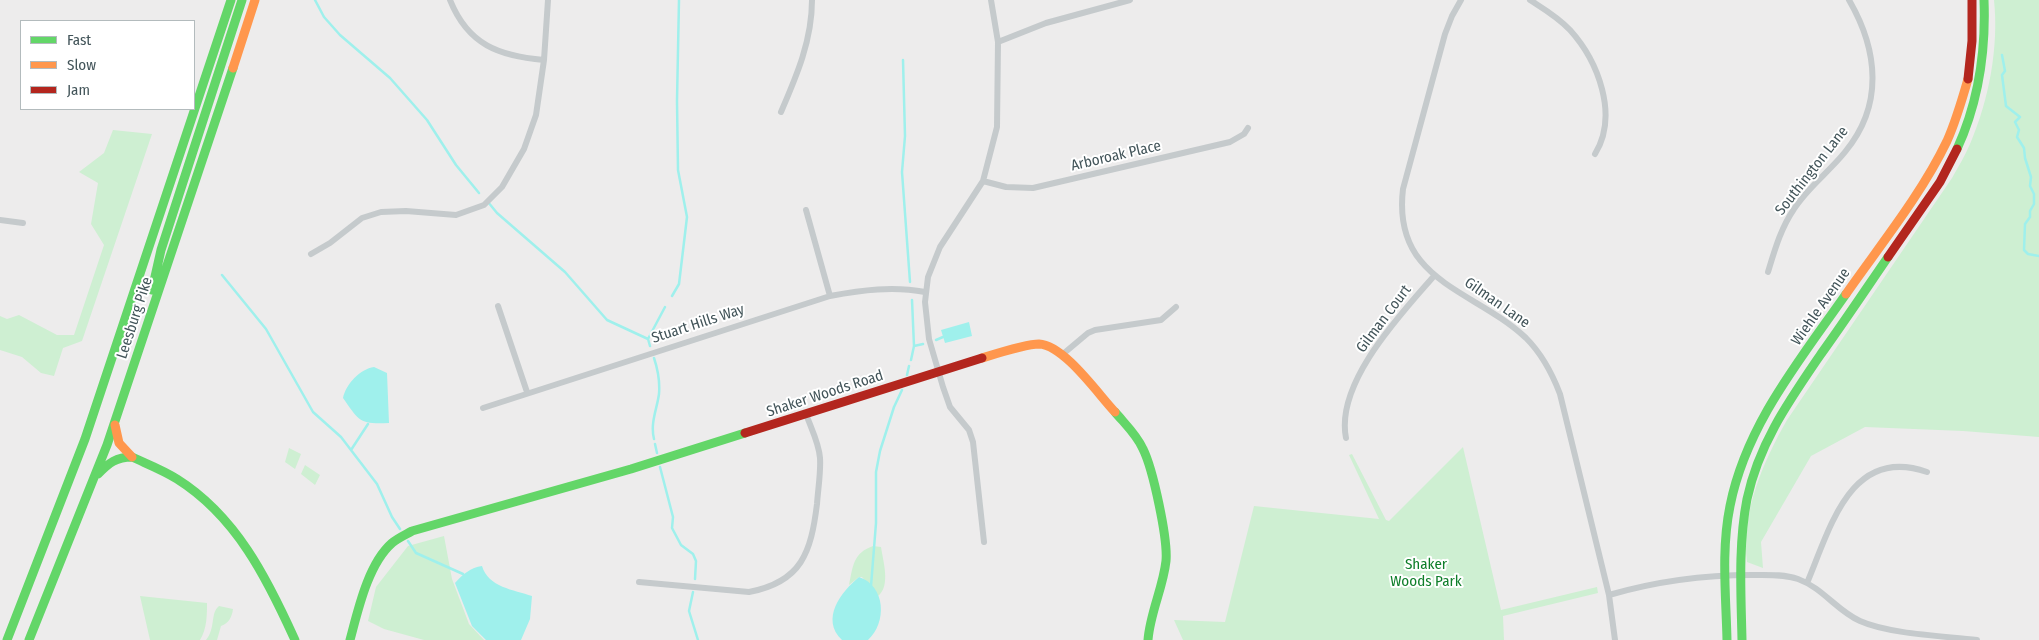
<!DOCTYPE html>
<html>
<head>
<meta charset="utf-8">
<style>
	body { margin:0 }
	#map { position:relative; width:2039px; height:640px; overflow:hidden; background:#edecec; font-family:"Fira Sans Condensed",sans-serif }
	canvas { display:block }
	.legend { position:absolute; left:20px; top:20px; width:175px; height:90px; box-sizing:border-box; background:#fff; border:1px solid #b3bbbd; margin:0; padding:6px 9px; list-style:none; font-size:15px; color:#425459 }
	.legend li { display:flex; align-items:center; gap:10px; height:25px }
	.legend b { width:25px; border:1px solid #b3bbbd }
</style>
</head>
<body>
<div id="map">
<canvas width="2039" height="640"></canvas>
<ul class="legend">
<li><b style="height:6px;background:#63d668"></b>Fast</li>
<li><b style="height:6px;background:#ff974d"></b>Slow</li>
<li><b style="height:6px;background:#b3261e"></b>Jam</li>
</ul>
</div>
<script>
const c = document.querySelector('canvas').getContext('2d');
c.lineJoin = 'round';
function paint(path, color) { c.fillStyle = color; c.fill(path, 'evenodd'); }
function stroke(path, color, width, dash) { c.strokeStyle = color; c.lineWidth = width; c.lineCap = dash ? 'butt' : 'round'; c.setLineDash(dash || []); c.stroke(path); }
function label(font, color, halo, rows, align = 'center') {
  c.font = font + ' "Fira Sans Condensed",sans-serif'; c.lineWidth = 4; c.setLineDash([]); c.textBaseline = 'middle'; c.strokeStyle = halo; c.fillStyle = color; for (const [text, x, y, turn = 0] of rows) {
    c.save(); c.translate(x, y); c.rotate((+turn || 0) * Math.PI / 180); c.textAlign = isNaN(turn) ? turn : align; if (halo) c.strokeText(text, 0, 0); c.fillText(text, 0, 0); c.restore();
  }
}
const green = new Path2D(`
	M1994,0H2039V437L1963,431L1865,427L1811,456L1761,542L1763,568L1747,562C1741,512 1763,462 1787,420L1952,178C1958,167 1965,156 1970,144C1989,100 1999,47 1994,0Z
	M113,130L152,134L82,341L63,348L54,376L41,373L22,357L0,350V316L7,319L19,315L57,335H74L104,245L91,224L98,183L79,172L104,153Z
	M1463,447L1501,610L1597,587L1598,593L1503,616L1504,640H1183L1174,620L1225,622L1254,506L1379,519L1349,455L1352,454L1386,520L1389,521Z
	M289,448L301,454L295,469L285,462Z
	M305,465L320,475L315,485L301,474Z
	M444,536L452,579L469,624L484,640H424L384,629L368,621L376,587L408,546Z
	M873,546L881,547C883,561 891,586 878,596L862,577H859L849,585C853,566 853,553 873,546Z
	M140,596L207,603C207,615 207,629 200,640H150Z
	M219,606L233,609C232,617 229,623 221,626L217,640H206C216,628 210,613 219,606Z`);
const water = new Path2D(`
	M969,322L972,336L945,343L941,330Z
	M374,367L387,373L389,423C359,424 360,422 343,398C346,384 360,369 374,367Z
	M482,566C488,587 514,590 532,596L530,619L521,640H486L472,626L455,583C462,575 471,567 482,566Z
	M859,577C886,586 887,623 868,640H842C820,619 841,592 859,577Z`);
const stream = new Path2D(`
	M315,0L324,17L340,35L390,78L427,120L456,165L479,193
	M2002,55L2005,71L2002,75L2006,106L2020,117L2015,122L2019,130L2017,137L2024,148L2025,158L2031,177L2030,186L2034,194V204L2030,211V217L2025,224L2024,250L2028,254L2039,256
	M903,60L905,136L902,172L910,282
	M488,202L497,213L565,272L607,320L648,339
	M222,275L266,329L313,412L341,437L377,484L392,517L400,529
	M672,296L679,284L687,217L678,170L677,101L679,0
	M648,339L665,307
	M648,339L650,346
	M936,340L943,337
	M914,346L923,344
	M911,360L914,346L912,300
	M907,375L909,366
	M654,439C650,423 657,409 659,394C660,382 658,370 654,358
	M655,444L657,453
	M351,450L368,424
	M660,467L673,517L672,528L681,545L693,554L696,561L695,579
	M408,541L416,553L463,574
	M871,586L876,523V472L880,451L894,407L902,390
	M693,592L689,611L698,640`);
const street = new Path2D(`
	M450,0C468,45 499,56 544,60
	M1461,0L1452,16L1445,34L1403,189C1392,282 1474,289 1526,338C1542,354 1552,373 1560,394L1609,595L1615,640
	M1530,0C1544,9 1558,17 1570,30C1598,61 1619,115 1595,154
	M998,42L1046,23L1130,0
	M781,112C797,75 812,40 812,0
	M983,181L1006,187L1033,188L1230,142L1244,134L1248,128
	M806,210L830,296
	M0,220L23,223
	M311,254L330,243L362,218L381,212L406,211L456,215L484,205L502,187L524,149L536,115L544,60L548,0
	M1768,272C1775,249 1781,228 1794,209C1808,187 1829,172 1845,152C1884,105 1878,50 1849,0
	M498,306L527,392
	M1063,354L1088,333L1095,330L1161,320L1176,307
	M483,408L830,296C862,290 893,286 925,292
	M1346,438C1335,383 1401,314 1434,276
	M984,542L973,442L969,430L950,407L943,387L929,339L925,302L928,277L940,247L983,181L997,127L998,42L991,0
	M639,582L749,592C802,582 811,552 817,504C818,489 821,472 820,458C819,443 811,428 806,414
	M1807,583C1830,529 1850,445 1927,472
	M1609,595C1657,581 1703,575 1752,575C1767,575 1784,574 1798,579C1823,588 1837,611 1860,621C1889,634 1944,636 1977,640`);
const fast = new Path2D(`
	M1957,149C1979,101 1986,52 1984,0
	M152,290L161,250L242,0
	M1115,412C1125,424 1137,435 1143,449C1153,469 1168,539 1166,561C1163,588 1150,613 1148,640
	M132,457C147,464 163,470 177,479C236,516 267,578 295,640
	M98,474C109,463 116,457 132,457
	M7,640L85,439L231,0
	M29,640L107,445L233,68
	M350,640C358,610 368,564 392,543C398,538 405,535 412,531L631,469L745,433
	M1727,640C1726,596 1721,550 1730,506C1746,425 1800,360 1846,294
	M1742,640C1741,593 1738,545 1747,499C1759,443 1789,401 1821,354C1844,322 1866,289 1888,257`);
const slow = new Path2D(`
	M233,68L255,0
	M1846,294C1881,244 1921,195 1947,141C1956,121 1962,100 1968,79
	M982,358C995,354 1026,344 1039,344C1064,345 1098,394 1115,412
	M115,425L119,443L132,457`);
const jam = new Path2D(`
	M1968,79L1972,41V0
	M1888,257L1940,182L1957,149
	M745,433L982,358`);
const streetNames = [
	["Arboroak Place",1116,156,-13],
	["Southington Lane",1812,171,-52],
	["Gilman Lane",1497,303,35],
	["Wiehle Avenue",1821,307,-55],
	["Leesburg Pike",135,318,-72],
	["Gilman Court",1384,319,-53],
	["Stuart Hills Way",698,324,-18],
	["Shaker Woods Road",825,394,-18]
];
const parkNames = [
	["Shaker",1426,565],
	["Woods Park",1426,582]
];
paint(green, '#ceefd2');
paint(water, '#9ff0ec');
stroke(stream, '#9ff0ec', 2.5);
stroke(street, '#c5cacc', 6);
stroke(fast, '#63d668', 9);
stroke(slow, '#ff974d', 9);
stroke(jam, '#b3261e', 9);
label('15px', '#425459', '#fff', streetNames);
label('15px', '#0f7e2a', '#fff', parkNames);
</script>
</body>
</html>
